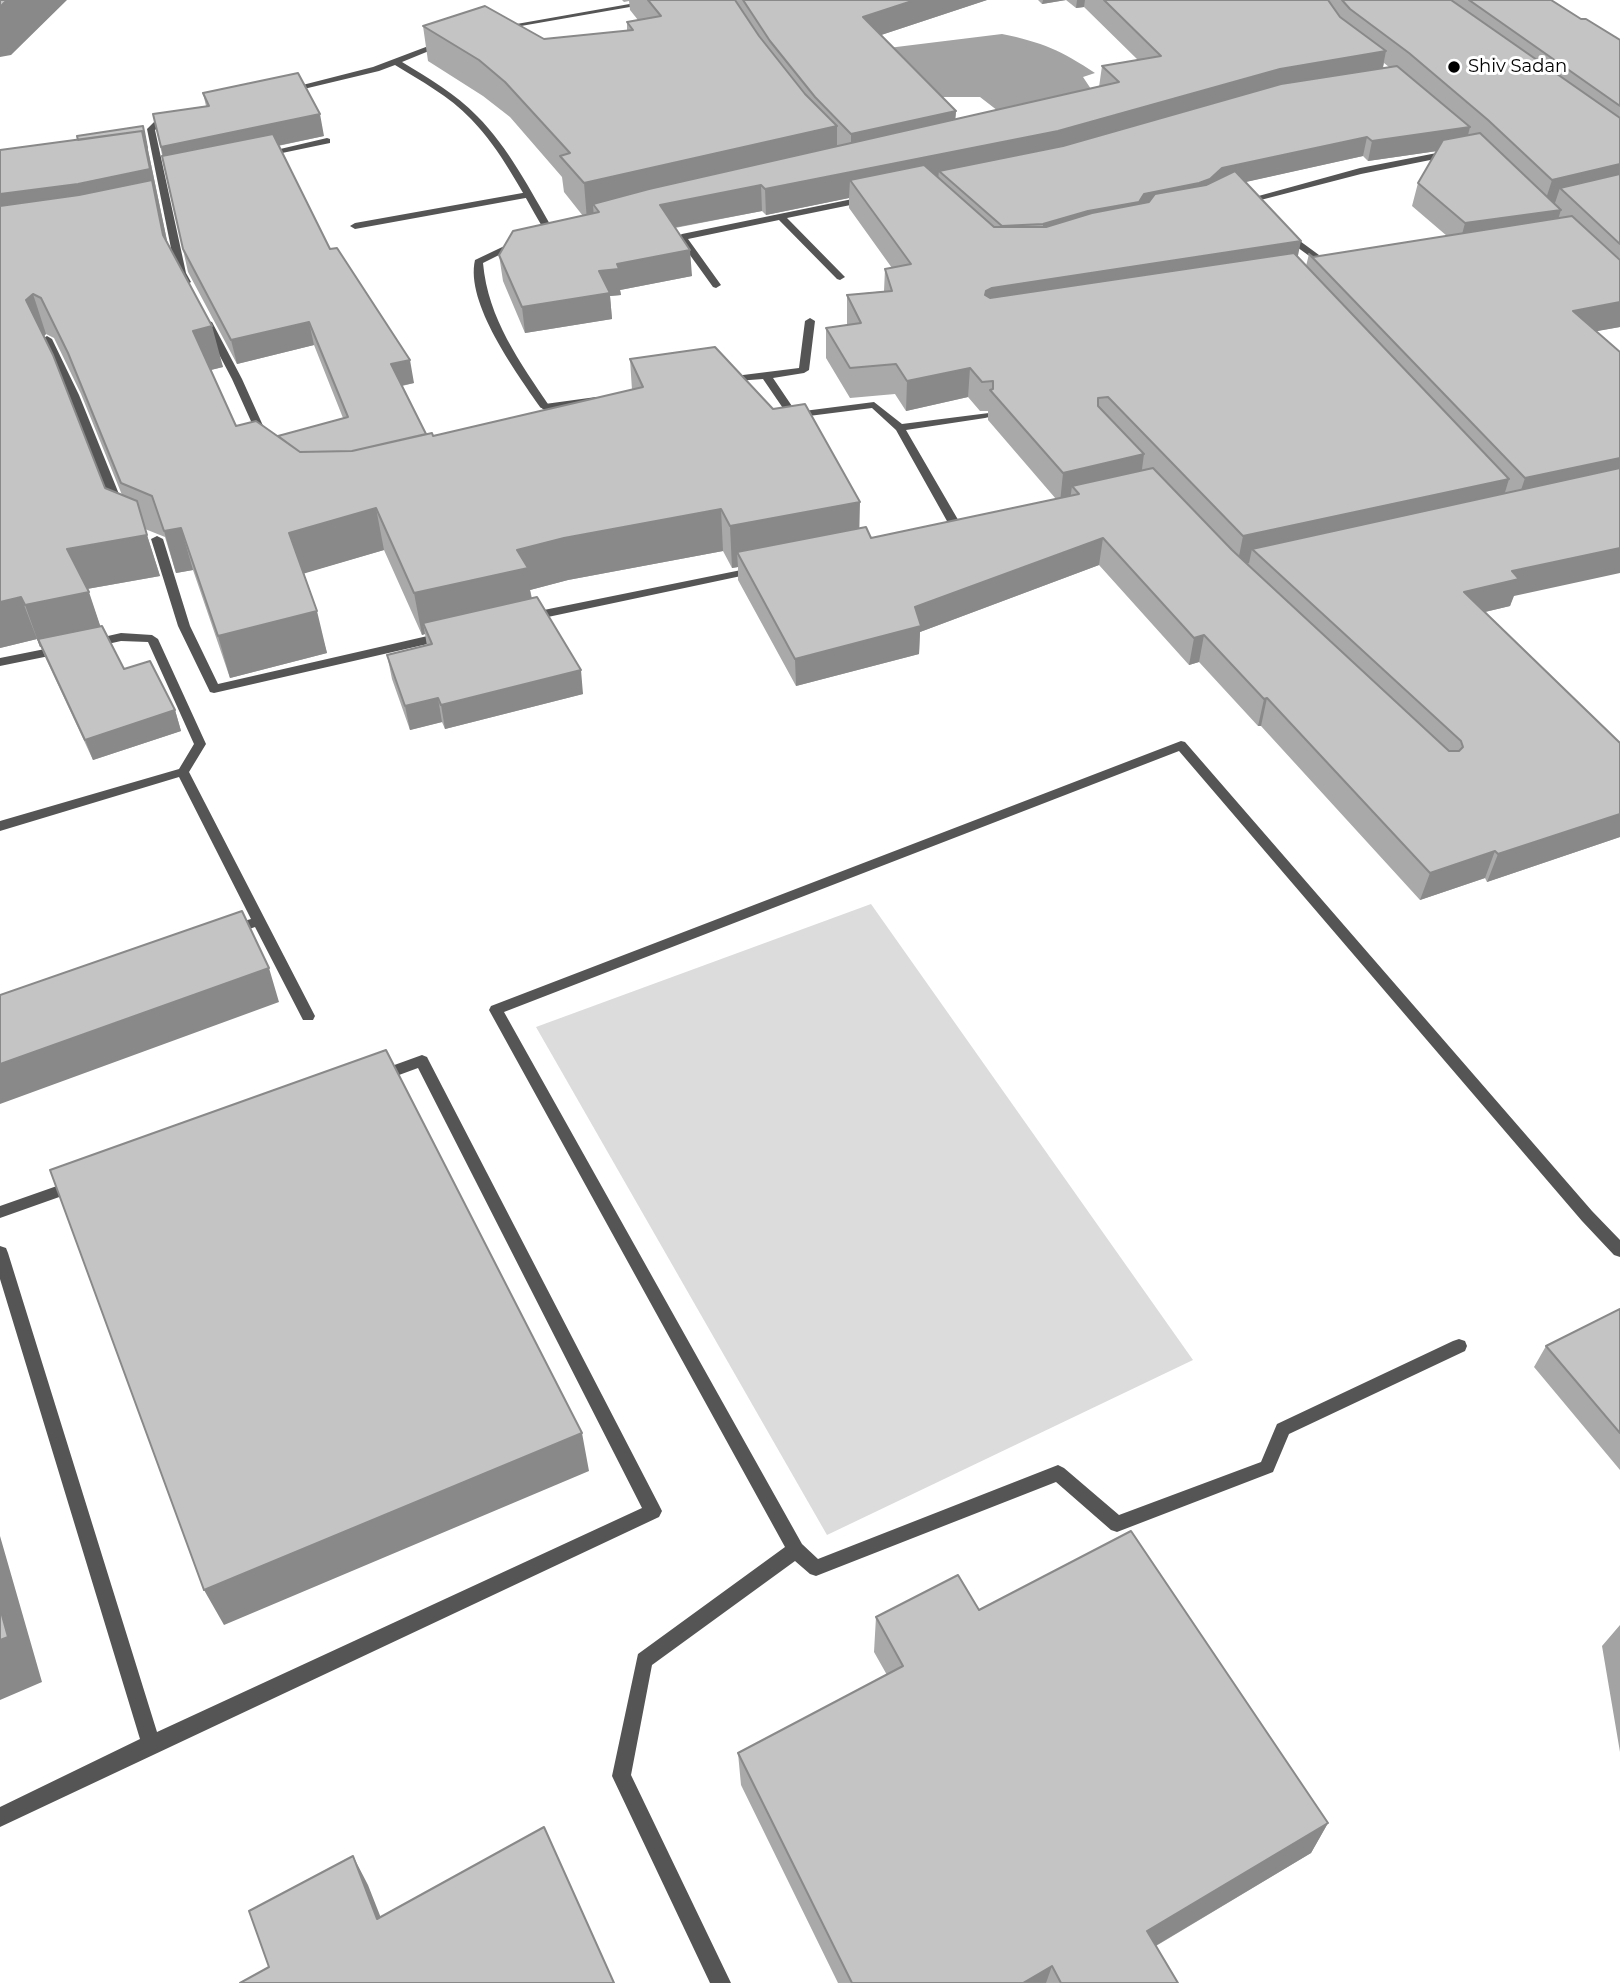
<!DOCTYPE html>
<html>
<head>
<meta charset="utf-8">
<style>
	body { margin:0 }
	canvas { display:block; background:#fff }
</style>
</head>
<body>
<canvas width="1620" height="1983"></canvas>
<script>
const c = document.querySelector('canvas').getContext('2d');
c.lineJoin = 'round';
function paint(path, color) { c.fillStyle = color; c.fill(path, 'evenodd'); }
function stroke(path, color, width, dash) { c.strokeStyle = color; c.lineWidth = width; c.lineCap = dash ? 'butt' : 'round'; c.setLineDash(dash || []); c.stroke(path); }
function label(font, color, halo, rows, align = 'center') {
  c.font = font + ' Montserrat,sans-serif'; c.lineWidth = 6; c.setLineDash([]); c.textBaseline = 'middle'; c.strokeStyle = halo; c.fillStyle = color; for (const [text, x, y, turn = 0] of rows) {
    c.save(); c.translate(x, y); c.rotate((+turn || 0) * Math.PI / 180); c.textAlign = isNaN(turn) ? turn : align; if (halo) c.strokeText(text, 0, 0); c.fillText(text, 0, 0); c.restore();
  }
}
const green = new Path2D(`
	M871,904L1193,1360L827,1535L536,1027Z`);
const water = new Path2D(`
	M1002,34C1042,42 1062,51 1095,73L1083,77L1093,92L1011,121L980,97H932L880,49Z
	M1620,1625V1752L1602,1646Z`);
const lane = new Path2D(`
	M327,138L330,139V143L263,157L259,154Z
	M1452,150L1455,151V155L1361,174L1249,203L1244,200L1360,168Z
	M528,192L531,193V197L355,229L350,226L355,223Z
	M867,196L870,197V201L787,218L843,275L845,277L840,280L837,279L779,220L688,239L721,285L716,288L713,287L677,237L682,234Z
	M1283,233H1289L1334,266L1326,268L1283,237Z
	M810,318L815,321L809,370L804,373L773,378L796,412L874,402L902,424L989,413V417L985,418L906,430L964,530L962,532L958,533L952,530L896,430L872,408L793,418L789,417L763,379L723,382L722,380L727,377L799,368L805,321Z
	M47,336L52,339L79,395L125,509L123,511H115L113,509L69,395L42,339Z
	M596,397L600,398V402L545,410L540,407L545,404Z
	M1181,741L1185,742L1592,1211L1620,1240V1257L1614,1255L1582,1221L1179,751L504,1012L802,1544L818,1559L1058,1465L1064,1468L1119,1515L1261,1462L1277,1424L1453,1341L1459,1339L1465,1341L1467,1346L1465,1351L1289,1434L1273,1472L1117,1532L1111,1530L1056,1482L816,1576L810,1574L795,1561L652,1665L631,1775L731,1983H710L612,1776L638,1654L785,1547L489,1010L491,1006Z
	M422,1055L427,1057L429,1061L659,1505L662,1511L659,1517L0,1827V1807L140,1739L0,1279V1246L6,1248L8,1253L157,1732L642,1508L418,1068L380,1082L375,1080L373,1076L375,1072Z
	M74,1180L79,1182L82,1186L79,1190L0,1218V1206Z`);
const street = new Path2D(`
	M652,0H670L498,30L494,28Z
	M439,42L446,44L402,62C428,78 456,94 477,116C509,148 530,190 553,229C549,234 541,237 535,236V232L543,228C521,190 501,150 471,119C449,96 421,81 395,65L379,71L287,93L283,90L373,67Z
	M172,114L175,115V119L164,122L155,130L186,273L191,282L186,285L183,284L176,273L147,129L158,118Z
	M517,240L525,242L483,263C488,319 520,362 550,407L545,410L540,407C516,372 465,303 475,260Z
	M204,320L212,322L242,379L269,439L268,441H260L259,439L232,379L202,322Z
	M157,536L163,539L190,626L218,684L445,632L451,636L445,640L214,693L210,692L178,626L151,539Z
	M756,567L760,568V572L529,621L523,617L529,613Z
	M121,633L152,635L158,639L206,744L189,772L315,1016L313,1020H303L255,927L232,935L225,930L227,926L251,919L179,777L0,831V821L179,769L194,744L148,642L121,641L90,648L84,644L86,641Z
	M60,646L64,647V653L0,666V658Z`);
const wall = new Path2D(`
	M622,0H987L881,35L956,111L955,119L1099,87L1102,66L1138,60L1084,7L1076,8L1066,0L1042,4L1038,0H1551L1581,19L1620,40V327L1596,331L1510,606L1485,612L1620,743V837L1487,882L1485,878L1420,900L1261,726H1258L1199,662L1189,665L1099,565L920,632L919,654L796,686L738,580V567L732,568L723,551L568,580L530,590L532,598L583,694L445,729L442,722L410,730L392,679L387,655L427,646L425,634L422,635L384,550L304,573L327,653L230,678L193,570L176,573L165,537L145,529L160,576L87,589L100,626L124,669L175,710L181,731L93,760L46,659L41,647H40L37,639L0,648V150L78,140L143,126L167,241L223,367L210,370L236,426L278,436L343,418L314,345L237,364L188,272L153,114L206,106L203,93L324,136L278,146L330,249L414,383L402,386L426,434L433,436L632,390L630,359L871,538L1056,499L988,420V411H980L968,397L906,411L895,394L850,398L826,358V328L847,325V295L884,291L885,269L892,268L849,208V198L766,215L762,211L675,228L692,276L620,290L621,295L610,296L612,319L525,333L503,281L499,255L583,216L564,192L562,177L510,117L483,96L428,61L423,26L544,39L627,31V22L638,20L630,10L629,1L624,2ZM1384,63L1389,67L1383,68ZM1437,151L1418,183L1412,206L1447,236L1313,257L1309,254L1306,266L1298,257L1245,182L1363,156L1368,161ZM46,334L54,338L81,394L122,495L105,488L44,336Z
	M1620,1309V1470L1534,1367L1546,1346Z
	M979,1610L1328,1823L1311,1853L1156,1946L1178,1983H838L741,1785L738,1753L887,1675L874,1652L876,1617Z`);
const shadedWall = new Path2D(`
	M0,0H67L11,55L0,57Z
	M915,0H987L863,41V17Z
	M1043,0H1066L1042,4Z
	M1077,0H1085L1084,7L1076,8Z
	M1386,51L1381,76L1055,156L939,171L938,180H850L849,198L766,215L765,189L1280,69Z
	M956,111L954,136L851,159V134Z
	M320,114L324,136L166,169L161,147Z
	M143,126L174,274L0,235V194L85,168Z
	M837,126V162L599,212L593,204L594,219L587,220L584,183Z
	M1470,127L1465,147L1368,161L1372,141Z
	M1367,137L1363,156L1219,188L1042,244L1043,224L1222,168Z
	M1620,164V187L1560,188L1555,203L1544,205L1552,180Z
	M761,185L762,211L661,230L660,205Z
	M1561,210L1554,232L1459,246L1465,223Z
	M1301,241L1295,270L984,321L986,291L992,288Z
	M690,250L692,276L620,290L621,295L610,296L612,319L525,333L522,307L617,264Z
	M33,294L46,334L40,340L26,300Z
	M1620,302V327L1565,337L1573,311Z
	M309,322L314,345L237,364L231,340Z
	M212,326L223,367L203,372L193,331Z
	M410,360L414,383L395,387L391,364Z
	M970,368L968,397L906,411L907,381Z
	M1144,454L1140,484L1079,494L1072,486L1070,501L1060,503L1063,473Z
	M1620,458V482L1516,505L1525,478Z
	M1509,479L1500,509L1252,549L1249,563L1237,566L1243,536Z
	M860,502L859,544L737,552L738,567L732,568L730,526Z
	M376,508L384,550L299,575L289,533Z
	M721,509L723,551L568,580L530,590L533,609L423,623L425,634L422,635L414,593L517,550L564,538Z
	M181,528L193,570L176,573L164,531Z
	M147,535L160,576L81,590L67,549Z
	M1103,538L1099,565L920,632L919,654L796,686L795,659L915,607Z
	M1620,548V573L1514,596L1510,606L1455,619L1464,592L1512,571Z
	M89,592L103,634L38,639L41,647H40L25,605Z
	M21,597L37,639L0,648V602Z
	M317,611L327,653L230,678L218,636Z
	M1204,635L1199,662L1189,665L1194,638Z
	M581,670L583,694L445,729L441,705Z
	M438,698L442,722L410,730L405,706Z
	M1267,698L1261,726H1258L1264,699Z
	M175,710L181,731L93,760L85,740Z
	M1620,814V837L1487,882L1498,854Z
	M1495,851L1485,878L1420,900L1430,873Z
	M269,968L279,1002L0,1104V1064Z
	M582,1433L589,1471L224,1625L204,1590Z
	M0,1536L42,1682L0,1700Z
	M1328,1823L1311,1853L1135,1958L1147,1931Z
	M353,1856L368,1885L392,1946L377,1919Z
	M1052,1966L1046,1983H1023Z`);
const building = new Path2D(`
	M0,0H7L0,7Z
	M648,0H735L759,36L805,94L837,126L584,183L560,156L570,153L505,82L479,60L423,26L485,6L544,39L633,30L627,22L661,16Z
	M743,0H915L863,17L956,111L851,134L815,97L770,41Z
	M1104,0H1328L1340,17L1386,51L1280,69L1058,131L765,189L761,185L660,205L690,250L617,264L619,269L599,271L610,293L522,307L499,255L513,231L599,212L593,204L649,189L1119,82L1102,66L1161,56Z
	M1342,0H1451L1620,118V164L1552,180L1488,120L1409,53L1350,9Z
	M1469,0H1551L1581,19H1586L1620,40V106Z
	M1397,66L1470,127L1372,141L1367,137L1222,168L1210,179L1199,183L1144,194L1139,202L1088,211L1043,224L1002,226L939,171L1063,146L1281,84Z
	M298,73L320,114L161,147L153,114L209,106L203,93Z
	M143,126L147,148L142,131L78,140L77,136Z
	M142,131L150,169L78,184L0,194V150Z
	M1480,133L1561,210L1465,223L1418,183L1443,140Z
	M273,134L330,249L337,248L410,360L391,364L426,434L352,451L300,452L278,436L348,417L309,322L231,340L183,249L162,156Z
	M924,165L994,227H1046L1092,213L1149,202L1155,194L1206,185L1235,171L1301,241L992,288L986,291L985,295L990,298L1294,253L1509,479L1243,536L1108,397L1098,398V406L1144,454L1063,473L990,390L993,389V381L982,382L970,368L907,381L896,364L850,368L826,328L861,323L847,295L892,291L885,269L911,264L850,180Z
	M1620,174V244L1560,188Z
	M152,180L163,235L212,326L193,331L236,426L256,421L300,452L352,451L432,433L433,436L643,387L630,359L715,347L773,409L805,404L860,502L730,526L721,509L564,538L517,550L528,568L414,593L376,508L289,533L317,611L218,636L181,528L164,531L152,496L121,483L68,353L41,298L33,294L26,300L53,355L105,488L137,501L147,535L67,549L89,592L25,605L21,597L0,602V206L79,195Z
	M1572,216L1620,260V302L1573,311L1620,352V458L1525,478L1309,254L1313,257Z
	M1153,468L1232,550L1449,751H1459L1463,747L1461,741L1252,549L1620,468V548L1512,571L1519,579L1464,592L1620,743V814L1498,854L1495,851L1430,873L1267,698L1264,699L1204,635L1194,638L1103,538L915,607L921,626L795,659L737,552L866,527L871,538L1079,494L1072,486Z
	M537,597L581,670L441,705L438,698L405,706L387,655L432,644L423,623Z
	M102,626L124,669L150,661L175,710L85,740L38,639Z
	M242,911L269,968L0,1064V995Z
	M386,1050L582,1433L204,1590L50,1170Z
	M1620,1309V1433L1546,1346Z
	M1131,1531L1328,1823L1147,1931L1178,1983H1061L1052,1966L1023,1983H852L738,1753L903,1666L876,1617L958,1575L979,1610Z
	M0,1608L8,1637L0,1640Z
	M544,1827L614,1983H240L269,1967L249,1911L353,1856L377,1919Z`);
const markers = [
	[1454,67,7,"#000"]
];
const farPoinames = [
	["Shiv Sadan",1468,67]
];
paint(green, '#dcdcdc');
paint(water, '#a3a3a3');
paint(lane, '#555');
paint(street, '#555');
paint(wall, '#a9a9a9');
paint(shadedWall, '#898989');
paint(building, '#c4c4c4');
stroke(building, '#898989', 2);
for (const [x, y, r, color] of markers) { const dot = new Path2D(); dot.arc(x, y, r, 0, 2 * Math.PI); c.fillStyle = color; c.fill(dot); stroke(dot, '#fff', 2.5); }
label('18px', '#000', '#fff', farPoinames, 'left');
</script>
</body>
</html>
